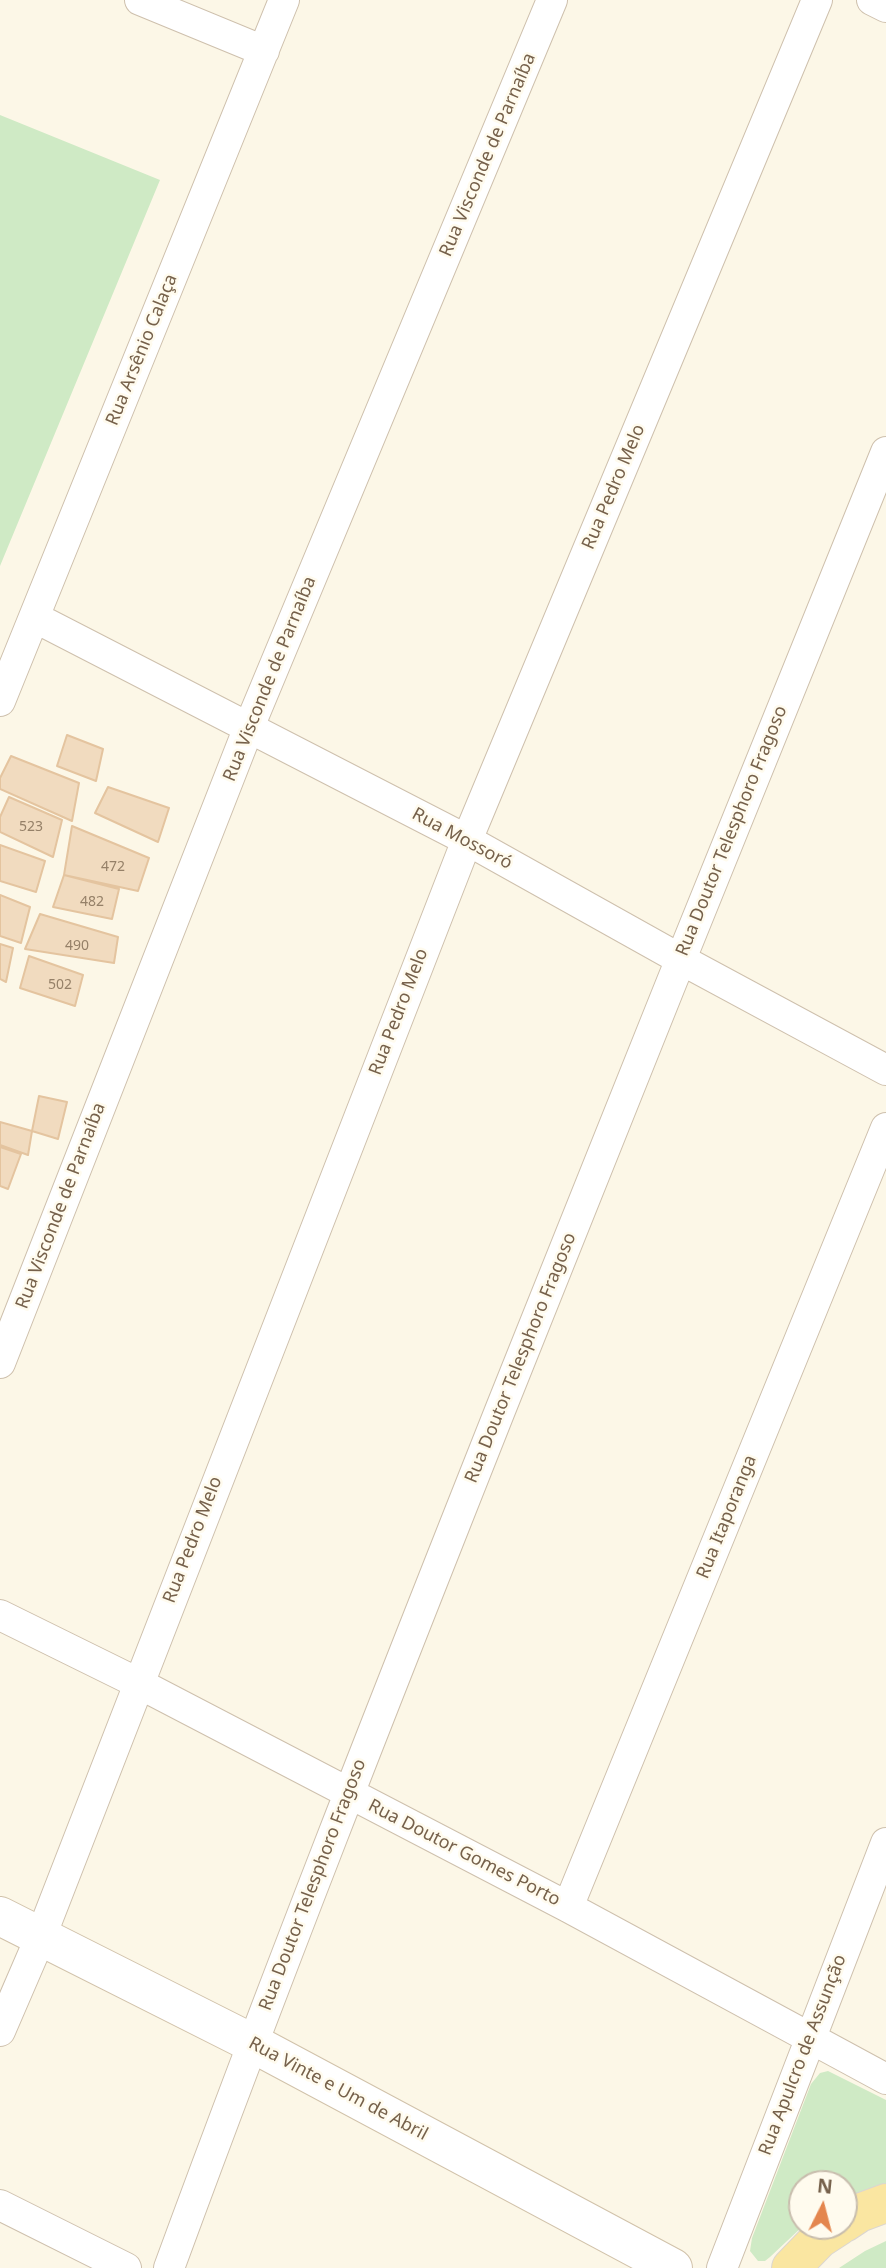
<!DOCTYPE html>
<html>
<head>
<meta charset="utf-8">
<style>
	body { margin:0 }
	#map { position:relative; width:886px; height:2268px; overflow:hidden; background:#fcf7e7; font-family:"Noto Sans",sans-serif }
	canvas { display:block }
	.north { position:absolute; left:788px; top:2170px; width:70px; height:70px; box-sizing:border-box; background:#fffbee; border:2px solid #c8bdad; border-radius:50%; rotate:6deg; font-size:19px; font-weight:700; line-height:28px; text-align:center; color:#76614b }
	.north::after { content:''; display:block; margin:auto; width:24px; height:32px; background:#e4864e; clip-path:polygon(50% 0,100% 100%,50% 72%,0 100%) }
</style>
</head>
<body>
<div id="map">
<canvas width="886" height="2268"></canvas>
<div class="north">N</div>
</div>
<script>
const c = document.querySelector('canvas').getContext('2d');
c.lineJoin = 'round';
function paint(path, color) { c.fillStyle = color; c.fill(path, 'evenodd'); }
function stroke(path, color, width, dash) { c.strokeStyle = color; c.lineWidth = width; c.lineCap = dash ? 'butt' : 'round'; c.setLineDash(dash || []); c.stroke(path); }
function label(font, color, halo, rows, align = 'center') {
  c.font = font + ' "Noto Sans",sans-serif'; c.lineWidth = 5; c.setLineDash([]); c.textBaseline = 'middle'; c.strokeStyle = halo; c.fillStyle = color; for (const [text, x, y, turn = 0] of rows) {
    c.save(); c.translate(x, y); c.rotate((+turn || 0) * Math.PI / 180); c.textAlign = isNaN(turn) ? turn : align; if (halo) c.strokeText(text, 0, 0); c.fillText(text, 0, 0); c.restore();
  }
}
const green = new Path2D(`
	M0,115L160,180L0,566Z
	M828,2071L886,2100V2185L844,2200V2184H802L803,2226L770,2257L765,2261H758L750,2251L752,2238L811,2084L820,2073Z
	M886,2241V2268H839L865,2251Z`);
const building = new Path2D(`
	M67,735L103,749L96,781L57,766Z
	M11,756L79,783L72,821L0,789V778Z
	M108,787L169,808L158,842L95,813Z
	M9,797L62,820L53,857L0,832V817Z
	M72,826L149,858L138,891L64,875Z
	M0,845L45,861L36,892L0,881Z
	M64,875L119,889L112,919L53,907Z
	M0,895L30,907L21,943L0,936Z
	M40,914L118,937L114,963L25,949Z
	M0,944L13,948L6,982L0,979Z
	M29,956L83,975L75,1006L20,988Z
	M39,1096L67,1102L58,1139L32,1131Z
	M0,1122L32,1131L28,1155L0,1145Z
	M0,1147L21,1154L8,1189L0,1186Z`);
const street = new Path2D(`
	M140,0L264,51
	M872,0L886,7
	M34,617L467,840L680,959L886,1070
	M0,701L284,0
	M0,1363L249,727L552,0
	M0,1615L138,1683L568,1907L886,2079
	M568,1907L886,1128
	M0,2031L41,1936L467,840L817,0
	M0,2205L126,2268
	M169,2268C275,1979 388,1693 501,1408C628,1089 757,770 886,452
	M722,2268L886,1843`);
const secondary = new Path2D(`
	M0,1916L252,2043L673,2268`);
const primary = new Path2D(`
	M844,2223L859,2213L886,2203
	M791,2268L819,2239L839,2226`);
const numberNames = [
	["523",31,827],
	["472",113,867],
	["482",92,902],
	["490",77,946],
	["502",60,985]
];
const streetNames = [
	["Rua Visconde de Parnaíba",488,155,-67],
	["Rua Arsênio Calaça",142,350,-68],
	["Rua Pedro Melo",614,487,-67],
	["Rua Visconde de Parnaíba",270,679,-68],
	["Rua Doutor Telesphoro Fragoso",732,831,-68],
	["Rua Mossoró",462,839,28],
	["Rua Pedro Melo",399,1012,-69],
	["Rua Visconde de Parnaíba",61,1206,-69],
	["Rua Doutor Telesphoro Fragoso",521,1358,-68],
	["Rua Itaporanga",727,1517,-68],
	["Rua Pedro Melo",193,1540,-69],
	["Rua Doutor Gomes Porto",464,1853,27],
	["Rua Doutor Telesphoro Fragoso",313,1885,-69],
	["Rua Apulcro de Assunção",803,2055,-69],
	["Rua Vinte e Um de Abril",338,2089,28]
];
paint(green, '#cfeac5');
paint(building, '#f1dbbf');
stroke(building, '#e4c49f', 2);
stroke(street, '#cec0ad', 32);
stroke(secondary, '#d1c2aa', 40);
stroke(primary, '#dbd6d0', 40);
stroke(street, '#fff', 30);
stroke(secondary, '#fff', 38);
stroke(primary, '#fae6a1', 38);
label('14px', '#958068', null, numberNames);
label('18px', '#76614b', '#fffbee', streetNames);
</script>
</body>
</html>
